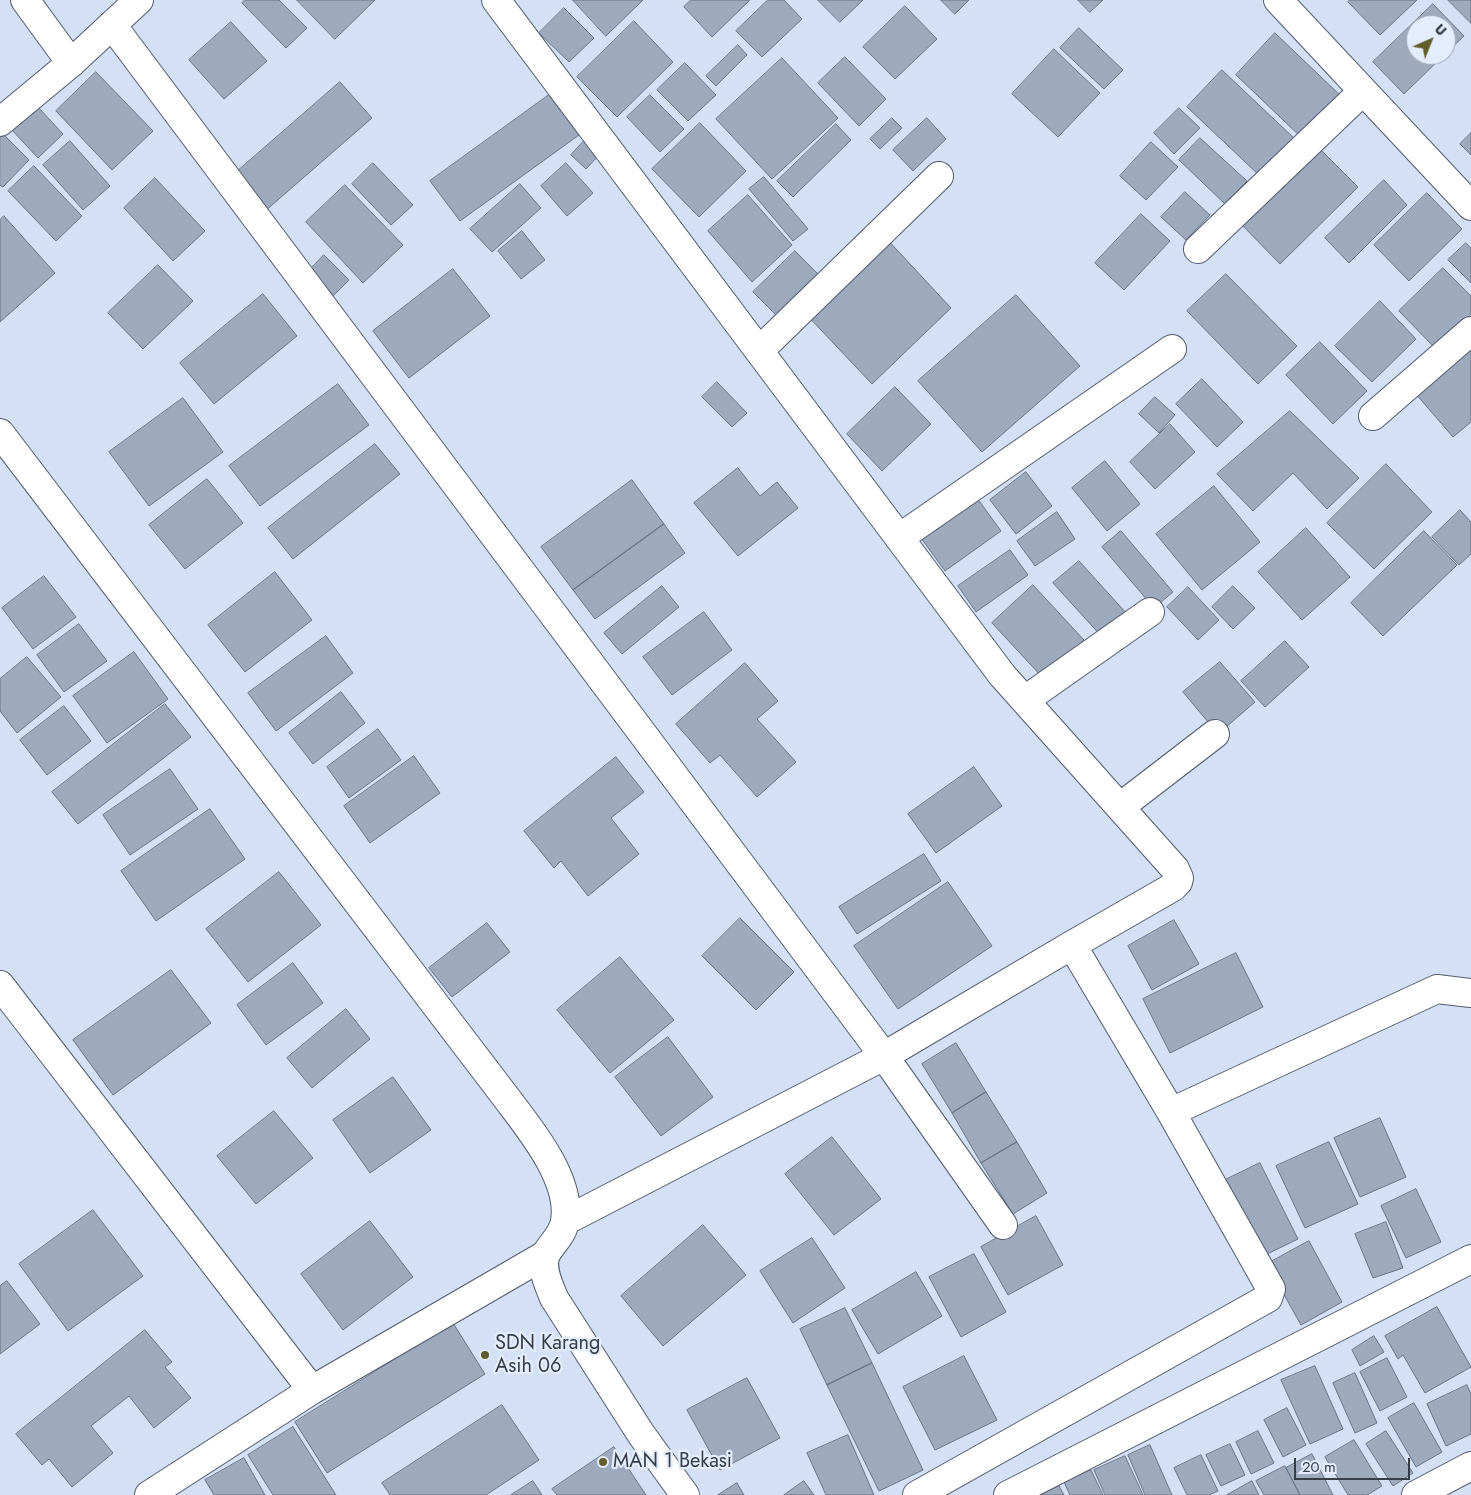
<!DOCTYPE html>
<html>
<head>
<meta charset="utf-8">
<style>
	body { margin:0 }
	#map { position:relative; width:1471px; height:1495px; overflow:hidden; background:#d4e0f5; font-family:Jost,sans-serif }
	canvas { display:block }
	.north { position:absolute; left:1406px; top:15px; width:50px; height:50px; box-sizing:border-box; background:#e3edfe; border:1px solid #9fa7b4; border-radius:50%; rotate:44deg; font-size:14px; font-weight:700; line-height:20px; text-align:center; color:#383d45 }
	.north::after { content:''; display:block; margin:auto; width:18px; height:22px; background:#615e2b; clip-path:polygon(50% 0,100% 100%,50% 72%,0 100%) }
	.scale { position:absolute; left:1294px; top:1458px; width:116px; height:22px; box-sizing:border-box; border:2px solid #383d45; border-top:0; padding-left:6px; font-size:15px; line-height:18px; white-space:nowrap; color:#383d45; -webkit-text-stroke:4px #e3edfe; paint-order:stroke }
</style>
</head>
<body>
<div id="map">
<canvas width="1471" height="1495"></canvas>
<div class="north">U</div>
<div class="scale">20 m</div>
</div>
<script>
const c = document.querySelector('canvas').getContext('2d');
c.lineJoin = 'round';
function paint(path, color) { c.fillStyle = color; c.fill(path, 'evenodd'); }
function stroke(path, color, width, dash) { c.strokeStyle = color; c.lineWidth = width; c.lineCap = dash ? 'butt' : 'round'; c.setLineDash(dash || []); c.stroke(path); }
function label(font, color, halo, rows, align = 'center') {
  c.font = font + ' Jost,sans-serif'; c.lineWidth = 4.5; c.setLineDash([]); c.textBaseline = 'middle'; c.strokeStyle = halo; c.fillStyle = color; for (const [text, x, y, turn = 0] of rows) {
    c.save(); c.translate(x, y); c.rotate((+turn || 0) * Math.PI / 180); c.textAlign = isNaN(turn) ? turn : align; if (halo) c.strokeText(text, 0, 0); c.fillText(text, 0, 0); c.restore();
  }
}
const building = new Path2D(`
	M245,0H279L307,28L286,48L242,3Z
	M297,0H375L335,39Z
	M573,0H643L606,36Z
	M691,0H750L712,37L684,7Z
	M768,0H784L802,19L762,57L736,31Z
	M818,0H863L840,22Z
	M941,0H969L955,14Z
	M1078,0H1103L1090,12Z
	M1350,0H1417L1380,35L1348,2Z
	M1448,0H1471V23Z
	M1433,4L1464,36L1446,53V25H1416V55H1444L1404,94L1373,62Z
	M905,6L937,39L895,79L863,47Z
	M564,8L594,38L569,62L539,33Z
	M634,21L673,62L617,117L577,77Z
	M231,22L267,61L224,99L189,60Z
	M1079,28L1123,70L1104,89L1060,48Z
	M1275,33L1343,98L1304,140L1236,75Z
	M738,45L747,55L716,86L706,76Z
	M1054,49L1100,93L1058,137L1012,94Z
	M845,57L886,99L859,126L818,83Z
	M782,58L838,118L772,179L716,119Z
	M685,63L716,95L688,121L657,90Z
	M1222,70L1296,140L1261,177L1187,107Z
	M96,72L153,131L112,170L56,111Z
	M340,82L372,118L264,212L232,176Z
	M549,95L579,135L460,221L430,181Z
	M650,95L684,129L660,152L627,117Z
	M37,106L63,134L38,158L11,129Z
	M1179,108L1200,128L1174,154L1154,133Z
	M892,118L902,128L880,149L870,139Z
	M927,118L946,139L913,171L893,150Z
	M700,123L746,171L699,217L652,169Z
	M836,124L851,140L793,197L777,181Z
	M0,131L29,160L3,187L0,185Z
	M1471,133V155L1460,144Z
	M1200,138L1247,181L1225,204L1179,160Z
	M70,141L110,186L83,210L43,165Z
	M584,141L599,155L586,169L571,155Z
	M1151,142L1178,167L1146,200L1120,176Z
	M1317,146L1358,187L1280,264L1239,222Z
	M373,163L413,205L391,225L352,184Z
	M566,163L593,193L567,216L541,186Z
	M34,166L82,216L56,241L8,191Z
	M764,177L808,229L793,241L749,189Z
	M155,178L205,231L173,261L124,208Z
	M1384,180L1407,205L1349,263L1325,238Z
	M520,184L541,208L492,252L470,229Z
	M345,185L403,245L363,283L306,222Z
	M1185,192L1210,215L1186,240L1161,217Z
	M1427,193L1462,229L1409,281L1374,245Z
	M748,195L792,245L752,282L708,231Z
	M1141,214L1170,241L1124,290L1095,263Z
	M4,216L55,273L0,322V220Z
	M522,231L545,260L521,279L498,251Z
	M884,236L951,308L872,384L804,312Z
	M1466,243L1471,248V283L1448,260Z
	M795,251L818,274L776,315L753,292Z
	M324,255L349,280L330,299L305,275Z
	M158,265L193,301L143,349L108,313Z
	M1443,268L1471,296V314L1436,349L1399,311Z
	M453,269L490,316L409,378L373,331Z
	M1226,274L1297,346L1258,384L1187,311Z
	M263,294L297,336L214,404L180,363Z
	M1016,295L1080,366L982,452L918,381Z
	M1380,301L1416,339L1372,382L1335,346Z
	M1320,342L1367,391L1333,424L1286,375Z
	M1471,346V422L1453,437L1415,393Z
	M1202,379L1243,422L1217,447L1176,404Z
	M717,382L747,413L732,427L702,397Z
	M338,384L369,425L260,506L229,466Z
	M895,387L931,424L882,471L847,434Z
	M1155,397L1175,415L1159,433L1139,414Z
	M183,398L223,452L149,506L109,452Z
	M1290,411L1359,478L1327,509L1293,473L1253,511L1217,474Z
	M1170,424L1195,452L1155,489L1130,462Z
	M375,444L400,474L293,559L268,528Z
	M1105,461L1140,504L1107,531L1072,488Z
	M1386,464L1432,512L1374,569L1327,523Z
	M738,468L760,496L777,482L798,508L738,556L694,503Z
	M1026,472L1052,506L1016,534L990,500Z
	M207,479L243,523L185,569L149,525Z
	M632,480L664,524L573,590L541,547Z
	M1214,486L1260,542L1202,590L1156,534Z
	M977,498L1001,531L945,571L921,538Z
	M1460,510L1471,522V554L1459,565L1432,537Z
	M1057,512L1075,539L1035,566L1017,541Z
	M664,524L685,553L595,619L573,590Z
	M1306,528L1350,577L1302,620L1258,572Z
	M1121,531L1173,592L1154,608L1102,547Z
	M1424,531L1457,565L1383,636L1351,603Z
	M1010,550L1028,575L976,612L958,586Z
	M1079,561L1128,615L1103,638L1053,583Z
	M275,572L312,620L245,672L208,625Z
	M44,576L76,617L33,649L2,608Z
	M1033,585L1084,640L1043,678L992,623Z
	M662,586L679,607L622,654L604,633Z
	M1233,586L1255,608L1233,629L1212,607Z
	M1188,587L1219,620L1198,640L1167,607Z
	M704,612L732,650L672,695L643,657Z
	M79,624L107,661L64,692L37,655Z
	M326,636L353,673L276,731L248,693Z
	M1285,641L1309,667L1265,707L1241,681Z
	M134,652L168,699L107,743L73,696Z
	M27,657L61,697L17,733L0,711V679Z
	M1220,662L1255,702L1218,734L1183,692Z
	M745,663L778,701L757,719L796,762L757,797L720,755L710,763L676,724Z
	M341,692L365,723L313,764L289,733Z
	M165,704L191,737L78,824L52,792Z
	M64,706L91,741L47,775L20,740Z
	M378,729L401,760L349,798L327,767Z
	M414,756L440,793L370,843L344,806Z
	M616,757L644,792L611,818L639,854L588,896L561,861L554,868L524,831Z
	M974,767L1002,806L936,853L908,814Z
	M170,769L198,809L130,855L103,815Z
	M210,809L245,859L156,921L121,871Z
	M924,854L941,881L857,934L839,907Z
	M279,872L321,925L248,982L206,929Z
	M948,882L992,946L898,1009L854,946Z
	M740,918L794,972L756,1010L702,956Z
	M1174,920L1199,964L1152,990L1128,946Z
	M487,923L510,952L452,997L429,968Z
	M1236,953L1263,1007L1170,1053L1143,999Z
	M620,957L674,1020L610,1073L557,1010Z
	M293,963L323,1003L266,1045L237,1005Z
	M171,970L211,1023L113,1095L73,1040Z
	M346,1009L370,1039L312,1088L287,1058Z
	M668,1037L713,1097L661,1136L615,1077Z
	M956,1043L986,1092L952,1113L922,1064Z
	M393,1077L431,1130L370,1173L333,1120Z
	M986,1092L1017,1142L981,1163L952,1113Z
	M274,1111L313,1158L256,1204L217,1156Z
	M1380,1118L1406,1177L1360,1197L1334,1138Z
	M832,1137L881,1199L834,1235L785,1174Z
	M1017,1142L1047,1193L1013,1214L981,1163Z
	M1329,1142L1358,1204L1305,1228L1276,1166Z
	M1260,1163L1298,1239L1259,1258L1221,1182Z
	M1416,1189L1441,1242L1406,1258L1381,1206Z
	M93,1210L143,1276L68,1331L19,1264Z
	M1036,1216L1063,1265L1008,1295L981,1247Z
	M370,1221L413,1277L343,1330L301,1274Z
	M1386,1222L1403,1268L1373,1278L1355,1234Z
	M703,1225L746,1275L663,1346L621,1296Z
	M812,1238L845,1288L793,1323L760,1271Z
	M1309,1241L1342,1302L1301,1325L1267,1264Z
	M974,1254L1006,1312L961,1337L929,1277Z
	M916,1272L942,1316L878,1354L852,1310Z
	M7,1281L40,1324L0,1354V1286Z
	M1437,1307L1471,1367L1425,1393L1403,1355L1398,1359L1385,1336Z
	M845,1308L872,1363L827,1385L800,1329Z
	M453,1323L485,1374L327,1473L295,1422Z
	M145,1330L172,1362L165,1367L191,1398L154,1428L129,1396L91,1426L113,1453L72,1487L49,1459L42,1465L16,1434Z
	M1374,1336L1384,1352L1360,1366L1352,1350Z
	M964,1356L997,1420L935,1450L903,1387Z
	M1387,1358L1407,1397L1380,1411L1360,1372Z
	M872,1363L923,1470L879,1491L827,1385Z
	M1315,1366L1343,1429L1310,1444L1281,1380Z
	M1355,1373L1377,1423L1355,1433L1333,1383Z
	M747,1378L780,1438L720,1470L687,1410Z
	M1467,1385L1471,1394V1434L1446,1446L1427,1404Z
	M1414,1403L1442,1452L1416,1467L1388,1418Z
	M502,1405L539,1460L486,1495H390L382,1483Z
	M1287,1408L1306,1445L1283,1457L1264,1420Z
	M293,1427L336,1495H273L248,1455Z
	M1258,1431L1274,1463L1251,1474L1236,1442Z
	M1386,1431L1413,1473L1393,1486L1366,1444Z
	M848,1435L874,1495H826L807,1453Z
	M1354,1440L1382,1486L1367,1495H1348L1325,1457Z
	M1230,1444L1245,1475L1221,1486L1206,1455Z
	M1150,1445L1172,1495H1145L1128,1455Z
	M614,1447L646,1495H557L552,1489Z
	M1312,1454L1333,1495H1300L1286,1468Z
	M1201,1455L1218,1491L1209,1495H1187L1174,1468Z
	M1125,1456L1143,1495H1105L1094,1470Z
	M244,1458L265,1495H214L205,1480Z
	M1285,1466L1300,1495H1264L1256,1481Z
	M1091,1470L1103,1495H1070L1064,1482Z
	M533,1481L542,1495H511Z
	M804,1481L814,1495H784Z
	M1252,1481L1259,1495H1227Z
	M737,1483L744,1495H718Z
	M1059,1486L1064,1495H1041Z`);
const street = new Path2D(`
	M25,0L71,63
	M496,0L1002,675L1175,869L1179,878L1178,882L1173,887L1072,945L884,1056L565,1221
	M1278,0L1471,206
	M112,25L884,1056L1003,1225
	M1198,249L1363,91
	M759,351L939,176
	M1373,416L1471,331
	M0,433L505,1096C529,1128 572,1179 565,1221C563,1235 552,1243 546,1254C540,1268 549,1285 554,1298L641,1434L685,1495
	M899,538L1172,349
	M1025,700L1150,612
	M1120,807L1215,734
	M1072,945L1171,1112L1437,989L1471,993
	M0,985L312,1390
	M149,1495L312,1390L545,1255
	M917,1495L1268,1298L1271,1289L1171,1112
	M1008,1495L1471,1259
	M1416,1495L1471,1466`);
const secondary = new Path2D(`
	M0,122L71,63L139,0`);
const markers = [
	[485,1355,5,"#615e2b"],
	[603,1462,5,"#615e2b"]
];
const poiNames = [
	["SDN Karang",495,1344],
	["Asih 06",495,1367],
	["MAN 1 Bekasi",613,1462]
];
paint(building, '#9da9bc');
stroke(building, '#697486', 1);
stroke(street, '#515b6d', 30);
stroke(secondary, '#515b6d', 30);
stroke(street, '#fff', 28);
stroke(secondary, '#fff', 28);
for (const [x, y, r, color] of markers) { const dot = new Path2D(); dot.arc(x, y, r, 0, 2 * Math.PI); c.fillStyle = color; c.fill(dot); stroke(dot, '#e3edfe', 2); }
label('20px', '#383d45', '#e3edfe', poiNames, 'left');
</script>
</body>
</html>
